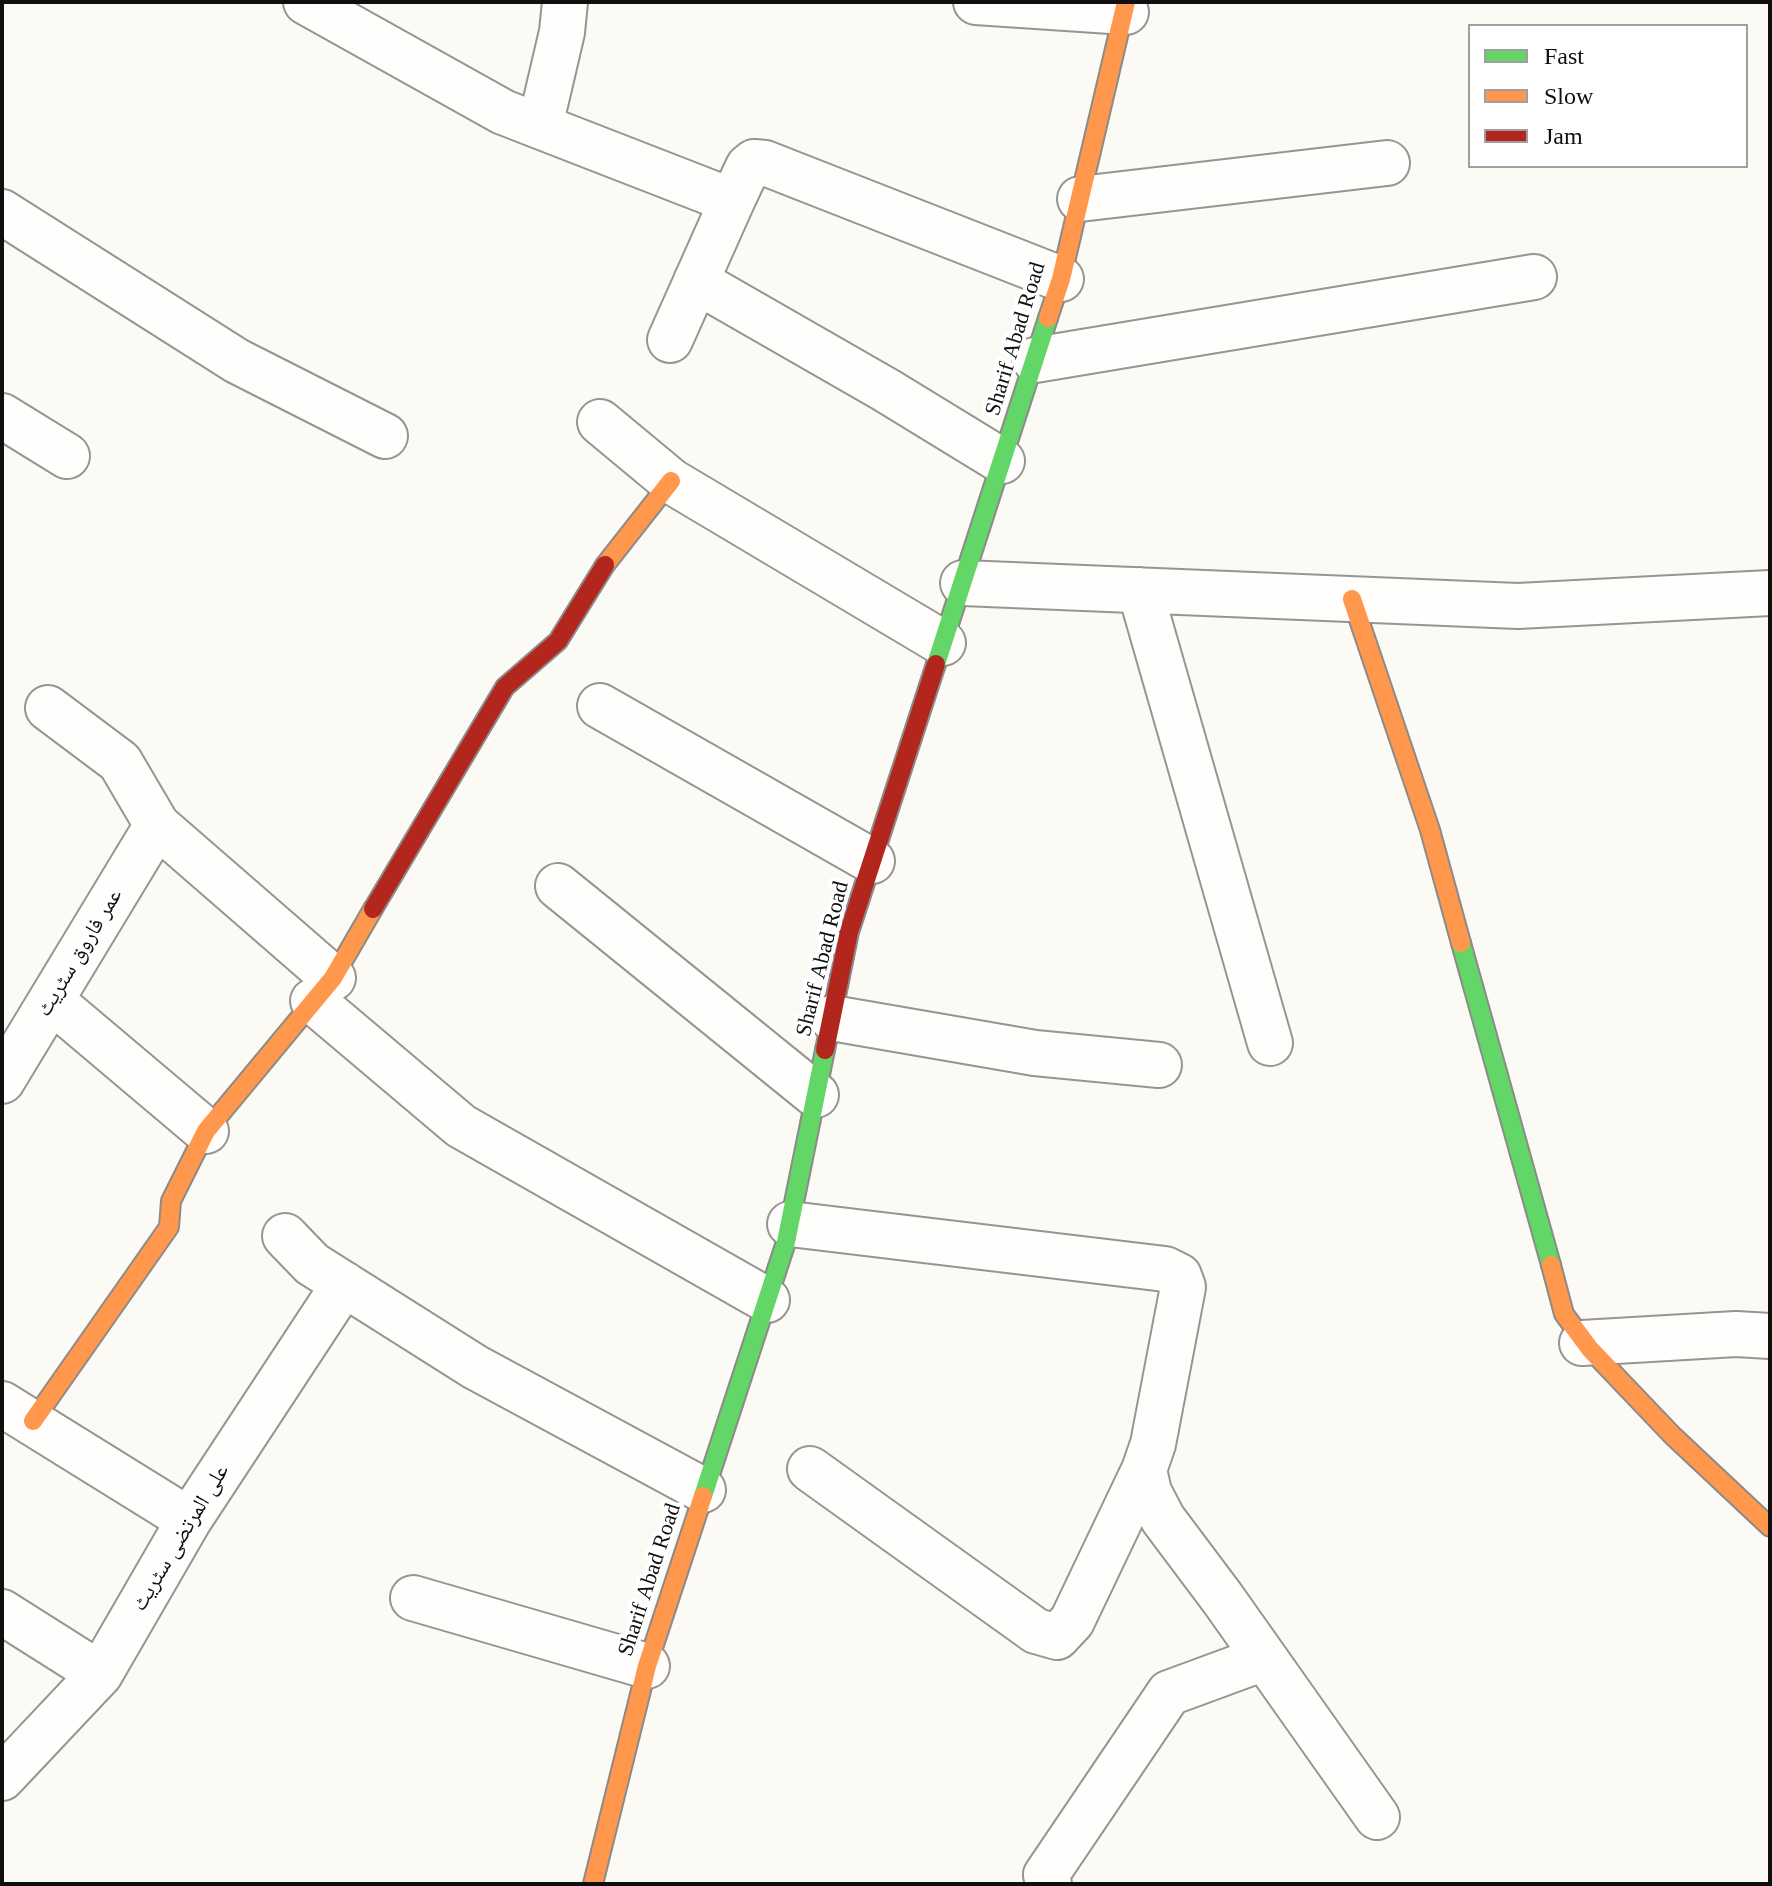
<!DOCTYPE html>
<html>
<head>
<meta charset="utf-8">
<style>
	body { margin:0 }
	#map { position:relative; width:1772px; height:1886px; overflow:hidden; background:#fcfaf4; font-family:"Times New Roman",serif }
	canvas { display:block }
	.frame { position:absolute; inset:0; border:4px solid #0f0f0f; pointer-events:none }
	.legend { position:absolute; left:1468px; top:24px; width:280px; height:144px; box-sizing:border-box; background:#fff; border:2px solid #9f9f9f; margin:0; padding:10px 14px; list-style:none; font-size:24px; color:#0f0f0f }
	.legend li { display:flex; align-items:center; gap:16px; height:40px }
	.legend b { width:40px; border:2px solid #9f9f9f }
</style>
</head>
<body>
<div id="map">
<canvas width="1772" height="1886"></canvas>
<div class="frame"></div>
<ul class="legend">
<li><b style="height:10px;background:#63d668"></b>Fast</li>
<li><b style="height:10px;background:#ff974d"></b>Slow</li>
<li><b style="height:10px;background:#b3261e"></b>Jam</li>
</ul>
</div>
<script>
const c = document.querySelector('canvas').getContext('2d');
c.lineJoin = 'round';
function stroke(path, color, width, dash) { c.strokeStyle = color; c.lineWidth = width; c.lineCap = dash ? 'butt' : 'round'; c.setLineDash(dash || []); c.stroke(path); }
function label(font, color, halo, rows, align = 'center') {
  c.font = font + ' "Times New Roman","Noto Naskh Arabic",serif'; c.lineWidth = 8; c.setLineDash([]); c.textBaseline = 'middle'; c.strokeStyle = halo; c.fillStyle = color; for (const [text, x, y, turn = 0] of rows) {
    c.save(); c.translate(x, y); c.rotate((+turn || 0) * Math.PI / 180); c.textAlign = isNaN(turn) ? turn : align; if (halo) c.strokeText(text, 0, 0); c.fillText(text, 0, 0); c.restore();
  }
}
const street = new Path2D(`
	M306,2L503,112L732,201
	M976,2L1126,12
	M540,126L562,32L565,2
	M1080,199L1387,163
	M2,212L237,361L385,436
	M696,281L886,390L1002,461
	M670,340L732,201L748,167L754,162L765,163L1061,279
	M1035,360L1534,277
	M2,416L67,456
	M600,422L671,481L943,643
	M963,583L1518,606L1770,593
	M1140,590L1270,1043
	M600,706L872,861
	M48,708L120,762L157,825L333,978
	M558,886L816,1095
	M52,1001L206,1131
	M313,1001L461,1126L767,1300
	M832,1018L1035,1053L1159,1065
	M2,1081L157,825
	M790,1224L1165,1269L1179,1276L1183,1287L1153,1444L1144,1470L1149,1492L1163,1519L1223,1599L1377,1817
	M285,1236L312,1264L475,1367L703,1490
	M1582,1343L1736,1334L1770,1336
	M2,1404L189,1520
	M810,1469L1036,1631L1057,1637L1072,1621L1144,1470
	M413,1598L647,1666
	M2,1612L100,1674
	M2,1778L100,1674L189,1520L344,1284
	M1049,1884L1046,1875L1169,1693L1264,1658`);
const fast = new Path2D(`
	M936,664L1048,318
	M1461,943L1551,1265
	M703,1496L786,1242L825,1050`);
const slow = new Path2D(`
	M1048,318L1061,279L1126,2
	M605,565L671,481
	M1352,599L1430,830L1461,943
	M1551,1265L1564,1314L1590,1349L1672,1435L1770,1527
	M33,1421L169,1227L171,1201L206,1131L333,978L373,909
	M593,1884L647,1666L703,1496`);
const jam = new Path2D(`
	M373,909L505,687L558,641L605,565
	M825,1050L849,932L936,664`);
const streetNames = [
	["Sharif Abad Road",1016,339,-73],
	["عمر فاروق سٹریٹ",80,953,-59],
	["Sharif Abad Road",823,959,-76],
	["علی المرتضی سٹریٹ",181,1538,-59],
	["Sharif Abad Road",650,1580,-72]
];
stroke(street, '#969592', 48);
stroke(fast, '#8c8b89', 22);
stroke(slow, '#8c8b89', 22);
stroke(jam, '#8c8b89', 22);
stroke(street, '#fffefd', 44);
stroke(fast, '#63d668', 18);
stroke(slow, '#ff974d', 18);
stroke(jam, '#b3261e', 18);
label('22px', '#0f0f0f', '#fff', streetNames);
</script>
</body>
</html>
